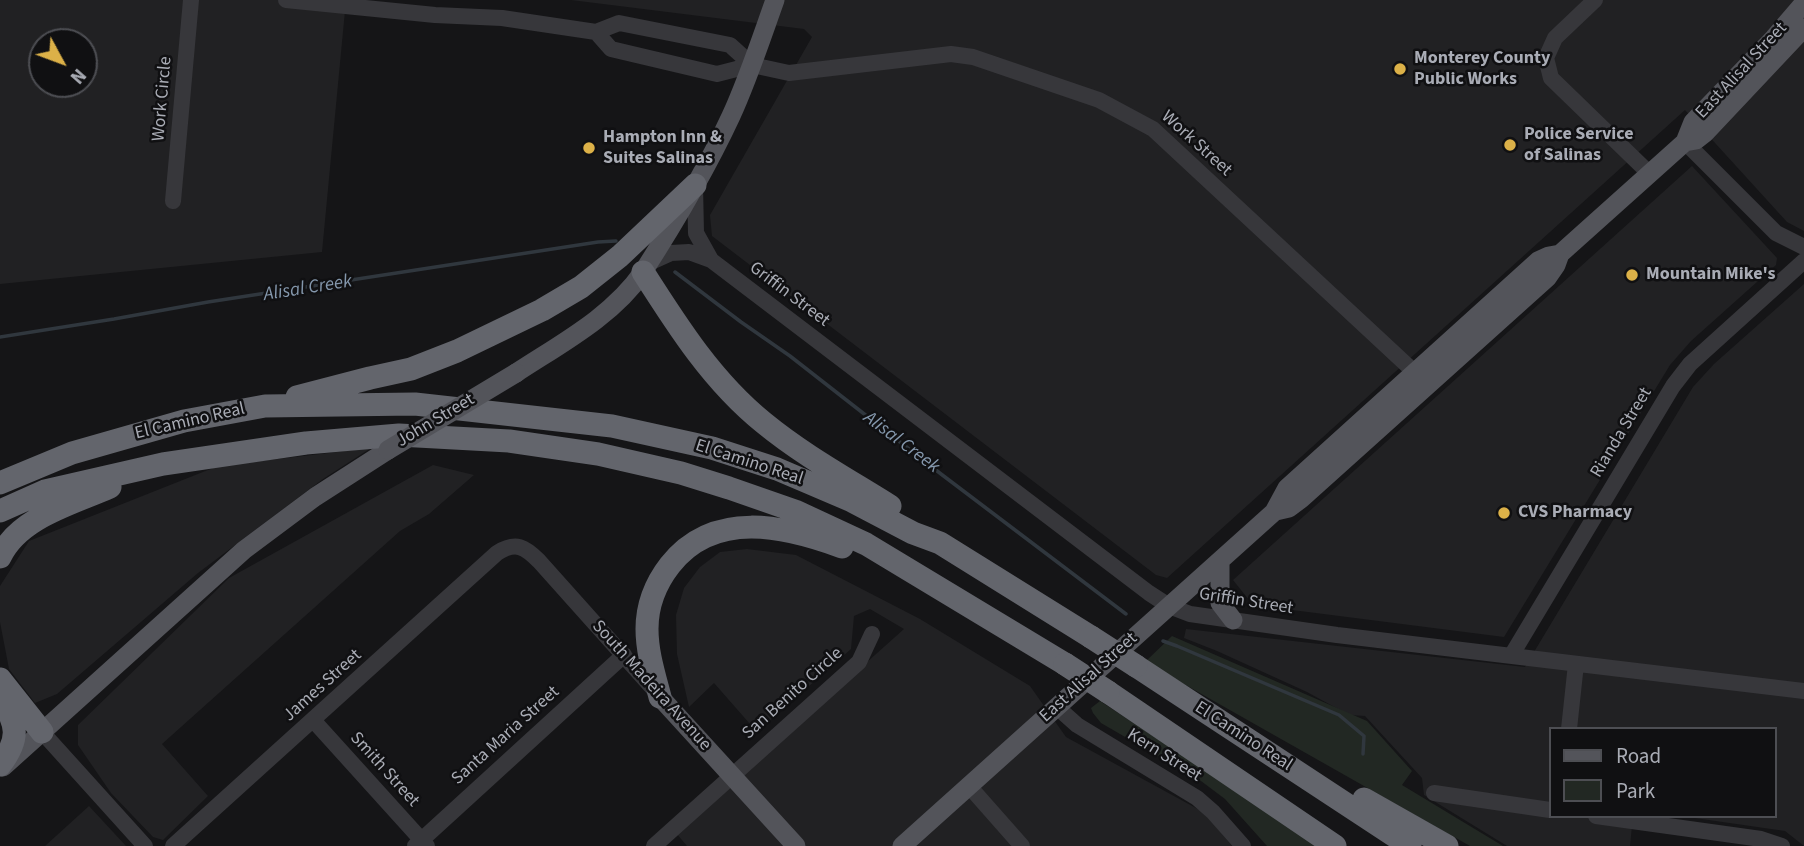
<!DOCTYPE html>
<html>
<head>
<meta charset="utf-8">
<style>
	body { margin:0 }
	#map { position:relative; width:1804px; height:846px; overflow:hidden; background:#151517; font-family:"Source Sans 3",sans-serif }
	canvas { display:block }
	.legend { position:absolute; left:1549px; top:727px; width:228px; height:91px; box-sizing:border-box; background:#101012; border:2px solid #4d4e53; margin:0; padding:9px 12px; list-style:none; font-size:21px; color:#a9acb5 }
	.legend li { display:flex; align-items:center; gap:14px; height:35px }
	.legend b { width:35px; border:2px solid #4d4e53 }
	.north { position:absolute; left:28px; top:28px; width:70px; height:70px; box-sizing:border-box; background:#101012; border:2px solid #4d4e53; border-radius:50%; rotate:131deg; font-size:19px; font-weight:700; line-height:28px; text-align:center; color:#a9acb5 }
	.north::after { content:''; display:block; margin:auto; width:24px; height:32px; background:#dcb148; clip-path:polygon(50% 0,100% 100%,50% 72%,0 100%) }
</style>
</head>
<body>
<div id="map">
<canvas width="1804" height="846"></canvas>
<ul class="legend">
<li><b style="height:9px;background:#53545a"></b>Road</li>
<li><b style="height:19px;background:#222823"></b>Park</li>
</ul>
<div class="north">N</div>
</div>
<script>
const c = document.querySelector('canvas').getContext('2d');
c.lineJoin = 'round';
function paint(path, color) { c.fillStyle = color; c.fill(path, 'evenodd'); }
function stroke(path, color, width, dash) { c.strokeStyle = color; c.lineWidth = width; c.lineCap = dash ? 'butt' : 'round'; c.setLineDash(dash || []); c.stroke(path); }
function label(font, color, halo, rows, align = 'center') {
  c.font = font + ' "Source Sans 3",sans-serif'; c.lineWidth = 5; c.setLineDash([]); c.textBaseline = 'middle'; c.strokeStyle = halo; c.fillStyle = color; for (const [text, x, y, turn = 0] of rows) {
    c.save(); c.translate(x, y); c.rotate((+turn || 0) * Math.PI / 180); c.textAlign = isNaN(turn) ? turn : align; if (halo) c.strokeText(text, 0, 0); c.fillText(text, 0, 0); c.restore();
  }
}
const built = new Path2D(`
	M0,0H346L322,252L0,284ZM42,42H84V84H42Z
	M571,0H1804V231L1787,222L1685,110L1167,578L1156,575L712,236L710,215L812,37L804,29Z
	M1692,166L1777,258L1776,265L1691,341L1670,365L1504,637L1253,605L1233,580Z
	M1804,284V846L1785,831L1681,816H1774V729H1550V816H1633L1630,846H1507L1424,795L1422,778L1365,716L1349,715L1307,692L1217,651L1184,638L1186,629L1525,667L1693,387L1714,364Z
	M371,448L323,479L198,573L57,694L35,703L9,669L0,622V586L29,541L218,466Z
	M433,465L474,475L429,514L400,531L162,744L208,796L163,840L153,837L111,793L78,745V725L229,578Z
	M747,549L796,555L920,619L1030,686L1066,737L1205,813L1232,846H687L676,833L904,629L870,609L854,616L851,649L757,732L714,683L689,707L677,654L676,615L684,588L700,567L720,552Z
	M89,806L126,846H45Z`);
const green = new Path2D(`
	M1172,636L1367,721L1412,771L1402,785L1503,846H1470L1145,662Z
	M1100,701L1320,846H1267L1225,799L1201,781L1101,723L1093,713L1091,708Z`);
const stream = new Path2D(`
	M675,272L741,322L790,356L941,474L1126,614
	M0,337L114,319L208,302L598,242L616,241
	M1163,641L1177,646L1339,715L1364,736L1363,754`);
const minor = new Path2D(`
	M286,0L435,15L502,18L596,32L619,23L730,45L752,65
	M1595,0L1555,38L1546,58L1551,78L1650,174
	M596,32L611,49L717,74L752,65L789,73L951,54L973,57L1099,100L1153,129L1423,380
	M1685,142L1776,233L1804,247
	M695,185L696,233L711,260
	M173,201L191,0
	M649,263L671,253L689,252L711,260L1149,593L1169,606L1190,614L1337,635L1804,691
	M1511,656L1673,386L1690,364L1804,261
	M1058,708L1077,725L1197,798L1213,812L1243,846
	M313,720L427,846
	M1569,729L1576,664
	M42,732L145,846
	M969,786L1022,846
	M1434,793L1550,810
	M1596,816L1761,839L1782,846
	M173,846L497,553C516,541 525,547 539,561L657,693
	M415,846L624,655
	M654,846L859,662L872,634`);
const major = new Path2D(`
	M1685,142L1696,140L1705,133L1804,28
	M516,373C560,344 612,317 643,272C675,222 706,170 731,116C748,79 761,39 775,0
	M1276,511L1289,508L1301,499L1547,278L1556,265L1560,254L1685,142L1693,122L1774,38L1804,3
	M1220,561V603L1233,620
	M660,697L796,846
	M3,767L244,550L315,497L388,450
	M902,846L1274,512L1287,488L1538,261L1549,256L1560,254`);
const highway = new Path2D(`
	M643,272C678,327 713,382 764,423C803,455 847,479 890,506
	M297,397L370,378L411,369L457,351L542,310L581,287L620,256L695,185
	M0,483L72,453L184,421L265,406L415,404L612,426L712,448L777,469L852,501L913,533L940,543L1091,637
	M0,511L45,491L163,464L306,443L399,435L509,441L598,454L681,473L729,488L795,511L866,544L1065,664
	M0,557C19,517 72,504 110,487
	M1136,666L1410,846
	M0,679L42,732
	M1108,692L1335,846
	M0,697C18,725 20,739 0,765
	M660,697C654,674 647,652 647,629C647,605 656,583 670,565C714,509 785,526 842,547
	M1364,799L1447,846`);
const majorBridge = new Path2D(`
	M388,450L516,373`);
const highwayBridge = new Path2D(`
	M1091,637L1136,666
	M1065,664L1108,692`);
const markers = [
	[1400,69,7,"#dcb148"],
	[1510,145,7,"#dcb148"],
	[589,148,7,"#dcb148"],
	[1632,275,7,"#dcb148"],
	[1504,513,7,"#dcb148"]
];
const poiNames = [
	["Monterey County",1414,59],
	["Public Works",1414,80],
	["Police Service",1524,135],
	["of Salinas",1524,156],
	["Hampton Inn &",603,138],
	["Suites Salinas",603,159],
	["Mountain Mike's",1646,275],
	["CVS Pharmacy",1518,513]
];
const streetNames = [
	["East Alisal Street",1742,71,-47],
	["Work Circle",163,99,-85],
	["Work Street",1196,144,42],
	["Griffin Street",789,295,37],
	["John Street",436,421,-31],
	["El Camino Real",190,422,-13],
	["Rianda Street",1622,433,-59],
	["El Camino Real",749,463,18],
	["Griffin Street",1246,602,9],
	["East Alisal Street",1089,678,-42],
	["James Street",323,686,-42],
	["South Madeira Avenue",651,686,48],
	["San Benito Circle",793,694,-42],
	["Santa Maria Street",506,736,-42],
	["El Camino Real",1243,737,33],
	["Kern Street",1164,756,32],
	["Smith Street",384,770,48]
];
const waterNames = [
	["Alisal Creek",308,289,-9],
	["Alisal Creek",901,443,37]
];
paint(built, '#212123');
paint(green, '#222823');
stroke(stream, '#30373e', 3.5);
stroke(minor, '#37373b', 16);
stroke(major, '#53545a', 19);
stroke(highway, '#63656c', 23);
stroke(majorBridge, '#53545a', 19);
stroke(highwayBridge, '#63656c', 23);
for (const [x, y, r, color] of markers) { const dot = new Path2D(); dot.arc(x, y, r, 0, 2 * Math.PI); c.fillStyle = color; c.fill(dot); stroke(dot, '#101012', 2.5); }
label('bold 18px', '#a9acb5', '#101012', poiNames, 'left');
label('18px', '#a9acb5', '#101012', streetNames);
label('italic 19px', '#8497ac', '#101012', waterNames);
</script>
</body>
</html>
